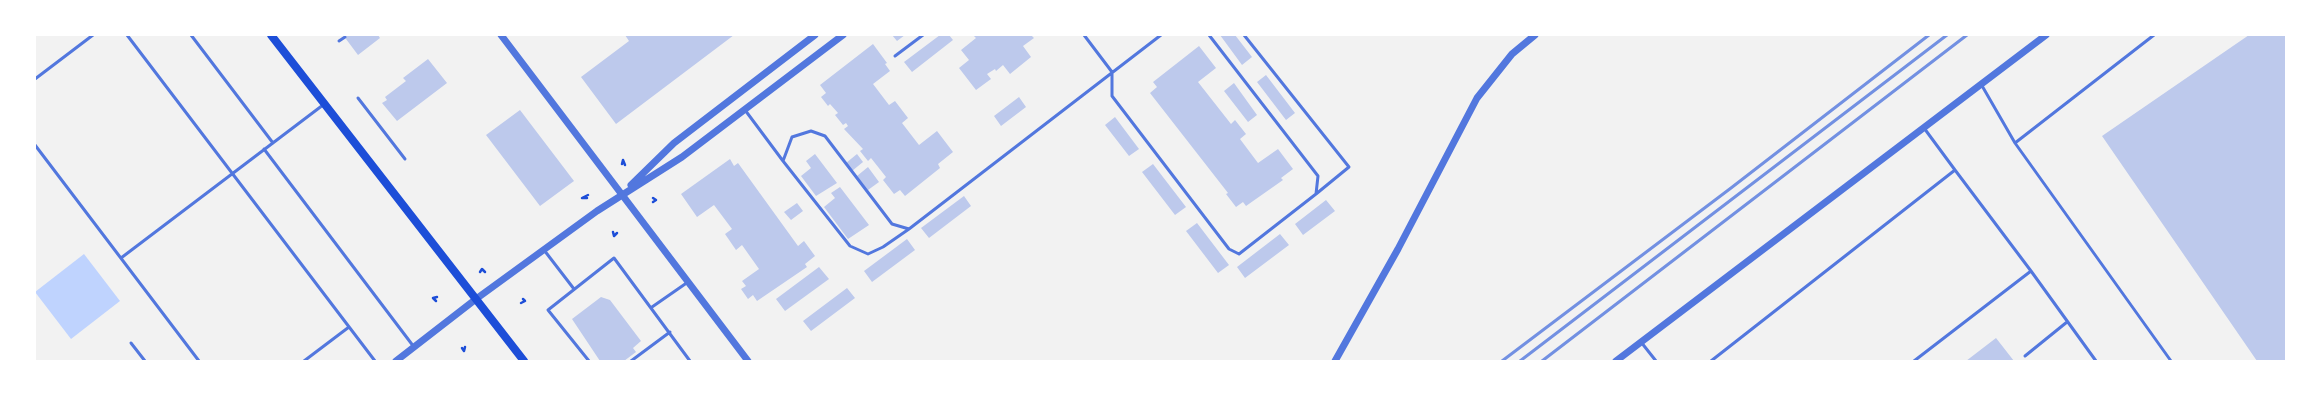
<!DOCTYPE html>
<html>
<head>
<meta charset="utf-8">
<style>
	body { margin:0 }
	#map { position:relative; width:2321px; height:396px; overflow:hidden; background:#f2f2f2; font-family:"Public Sans",sans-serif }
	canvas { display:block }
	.frame { position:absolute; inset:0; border:36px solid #fff; pointer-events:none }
</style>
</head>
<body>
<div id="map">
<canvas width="2321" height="396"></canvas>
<div class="frame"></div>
</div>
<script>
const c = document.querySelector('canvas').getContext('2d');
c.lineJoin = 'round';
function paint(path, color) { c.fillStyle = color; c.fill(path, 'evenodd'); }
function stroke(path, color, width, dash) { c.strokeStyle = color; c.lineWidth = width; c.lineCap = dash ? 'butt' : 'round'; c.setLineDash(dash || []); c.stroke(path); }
const water = new Path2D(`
	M84,254L120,301L71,339L35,292Z`);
const building = new Path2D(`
	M343,35H378L380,38L358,55Z
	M625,35H734L616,124L581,77L629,41Z
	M892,35H905L897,41Z
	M940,35H949L953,40L912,72L904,62Z
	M973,35H1031L1034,38L1023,46L1031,57L1010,74L1003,65L996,71L995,69L987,74L991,79L976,90L959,68L969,60L961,50L976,38Z
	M1220,35H1235L1252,57L1242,65Z
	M2249,35H2286V361H2257L2102,136Z
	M873,44L887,63L885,64L890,71L873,84L889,105L895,101L908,118L902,123L919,145L937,131L953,152L938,164L940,168L905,196L900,190L894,194L883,180L886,177L871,158L868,161L860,151L863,149L844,129L848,126L846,123L843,125L835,115L838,113L830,104L828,106L821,97L826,93L820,85Z
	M1199,46L1216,68L1198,82L1231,124L1235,120L1246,134L1240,139L1258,163L1278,149L1293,169L1281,178L1283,180L1246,206L1243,202L1236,207L1226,194L1228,193L1150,93L1157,87L1153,82Z
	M428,59L447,83L397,121L382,103L387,100L385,97L406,81L403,78Z
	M1266,75L1295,113L1286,120L1257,82Z
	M1234,83L1257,115L1248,122L1224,91Z
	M1019,97L1026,107L1001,126L994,116Z
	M520,110L574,181L540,206L486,135Z
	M1115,117L1139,149L1129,156L1105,125Z
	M815,154L837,183L816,196L801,176L811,168L806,161Z
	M857,154L863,162L852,171L846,163Z
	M730,159L734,166L738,163L798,246L804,241L815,256L805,264L807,267L757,301L753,295L748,299L741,289L746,286L742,281L759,269L742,245L736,250L725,234L732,229L714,205L697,217L681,194Z
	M1153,164L1186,207L1175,215L1142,172Z
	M868,167L879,182L868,190L857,176Z
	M840,187L869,225L848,239L824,207L835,198L831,193Z
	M964,196L971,206L929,238L921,228Z
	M1326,200L1335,211L1303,235L1295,224Z
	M797,203L803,211L791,220L784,212Z
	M1197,223L1229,265L1218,273L1186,231Z
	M1280,234L1289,245L1245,278L1237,267Z
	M907,239L915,250L872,282L864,271Z
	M819,267L829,279L785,311L776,299Z
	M847,288L855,298L811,331L803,321Z
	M601,297L610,300L641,341L633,348L636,352L624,361H600L572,319Z
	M1996,338L2014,361H1966Z`);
const path = new Path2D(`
	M622,164L623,160L625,165
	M587,198H582L588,195
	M653,198L656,200L653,202
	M613,232L614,236L617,233
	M480,272L482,269L485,272
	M436,301L433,298L437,297
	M521,303L525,301L523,299
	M462,348L464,351L465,347`);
const service = new Path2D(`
	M127,35L375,361
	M191,35L273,143
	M1084,35L1112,72V96L1229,249L1239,254L1316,194L1318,176L1209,35
	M1244,35L1349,167L1316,194
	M339,41L345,37
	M895,56L923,35
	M35,79L93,35
	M1981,84L2015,143L2171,361
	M358,98L405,159
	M745,110L783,161
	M1924,128L1955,170
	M2015,143L2154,35
	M35,145L199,361
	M264,149L414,347
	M909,229L883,247L868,254L850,246L783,161L792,137L811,131L825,136L892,224L909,229L1161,35
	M544,250L574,289
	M121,258L323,105
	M2031,271L2096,361
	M652,307L688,282
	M1641,342L1656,361
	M131,343L145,361
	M2025,356L2067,322
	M304,361L349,327
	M589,361L548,310L614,258L690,361
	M631,361L670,332
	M1711,361L1955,170L2031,271L1914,361`);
const tertiary = new Path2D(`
	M501,35L748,361
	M631,185L674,143L815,35
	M396,361L476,299L597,211L682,157L843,35
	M1335,361L1398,249L1477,98L1512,54L1535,35
	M1616,361L2046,35`);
const secondary = new Path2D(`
	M271,35L524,361`);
const rail = new Path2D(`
	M1502,361L1731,188L1929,35
	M1520,361L1947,35
	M1542,361L1967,35`);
paint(water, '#bfd3fe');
paint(building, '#bdc9ec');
stroke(path, '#1d4ed8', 2.5);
stroke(service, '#5277de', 3);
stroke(tertiary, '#5277de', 7);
stroke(secondary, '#1d4ed8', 8);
stroke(rail, '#7290e2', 3);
</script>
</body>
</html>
